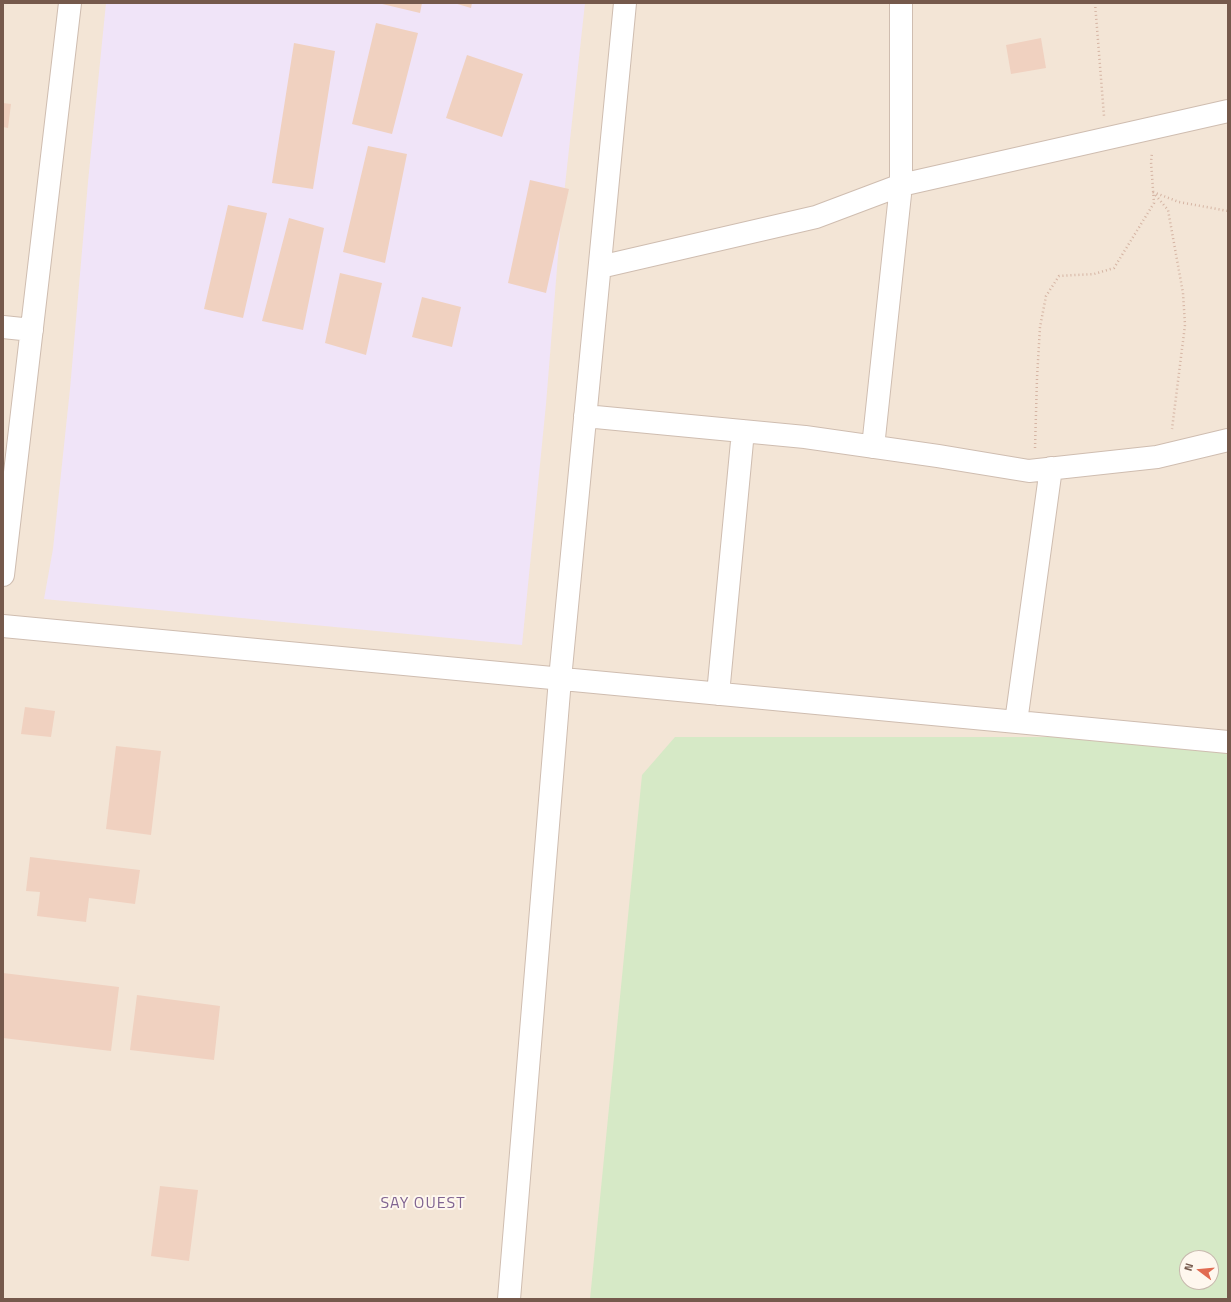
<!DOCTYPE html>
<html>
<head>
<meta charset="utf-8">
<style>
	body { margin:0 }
	#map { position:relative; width:1231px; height:1302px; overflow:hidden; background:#fcf3e7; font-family:"Titillium Web",sans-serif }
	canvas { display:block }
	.frame { position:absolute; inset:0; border:4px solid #75594c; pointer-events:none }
	.north { position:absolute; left:1179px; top:1250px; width:40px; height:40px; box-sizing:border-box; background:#fef7ee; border:1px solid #c7b8ad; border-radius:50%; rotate:286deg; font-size:11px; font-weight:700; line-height:16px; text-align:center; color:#75594c }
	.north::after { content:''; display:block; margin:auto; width:14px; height:18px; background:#e16b51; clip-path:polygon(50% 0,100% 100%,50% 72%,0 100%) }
</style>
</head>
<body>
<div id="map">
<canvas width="1231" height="1302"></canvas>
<div class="frame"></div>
<div class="north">N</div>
</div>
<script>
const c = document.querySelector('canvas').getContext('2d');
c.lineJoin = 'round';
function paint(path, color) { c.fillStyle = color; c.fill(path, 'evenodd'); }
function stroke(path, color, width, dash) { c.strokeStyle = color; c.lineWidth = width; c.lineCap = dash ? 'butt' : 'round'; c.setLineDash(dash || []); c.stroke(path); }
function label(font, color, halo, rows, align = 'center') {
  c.font = font + ' "Titillium Web",sans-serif'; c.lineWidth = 4; c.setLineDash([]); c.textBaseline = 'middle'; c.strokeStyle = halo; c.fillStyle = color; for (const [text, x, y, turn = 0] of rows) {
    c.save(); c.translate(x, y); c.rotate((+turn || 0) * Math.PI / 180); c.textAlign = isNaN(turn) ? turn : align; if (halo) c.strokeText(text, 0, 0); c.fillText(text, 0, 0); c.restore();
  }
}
const residential = new Path2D(`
	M3,3H1228V1299H3ZM1187,1258H1211V1282H1187Z`);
const education = new Path2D(`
	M106,3H585L560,231L546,404L522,645L44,599L53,549L70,389L88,182Z`);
const green = new Path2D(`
	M675,737H1168L1228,742V1299H590L642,775ZM1187,1258H1211V1282H1187Z`);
const building = new Path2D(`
	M378,3H422L420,13Z
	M454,3H472L471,8Z
	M376,23L418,33L392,134L352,124Z
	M1041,38L1046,68L1011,74L1006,45Z
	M294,43L335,51L313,189L272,183Z
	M467,55L523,74L502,137L446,118Z
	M3,103L11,104L8,128L3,127Z
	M368,146L407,154L385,263L343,252Z
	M530,180L569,189L546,293L508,283Z
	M228,205L267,213L243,318L204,309Z
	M289,218L324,228L303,330L262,321Z
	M340,273L382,283L366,355L325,343Z
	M422,297L461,307L452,347L412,337Z
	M25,707L55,711L51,737L21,734Z
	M116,746L161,751L151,835L106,829Z
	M30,857L140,870L135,904L89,898L86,922L37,916L40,892L26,891Z
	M3,973L119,987L111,1051L3,1038Z
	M137,995L220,1006L214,1060L130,1050Z
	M160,1186L198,1190L189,1261L151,1256Z`);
const path = new Path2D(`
	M1095,3L1104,116
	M1153,192L1168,210L1183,293L1185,325L1172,429
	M1153,192L1179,202L1228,211
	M1035,448L1037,378L1040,327L1046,296L1059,276L1094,274L1114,268L1154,203L1151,162L1152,153`);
const minor = new Path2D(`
	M600,267L816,217L901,185L1228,111
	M3,327L32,330
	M585,416L805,437L938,456L1029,471L1157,457L1228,440
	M873,447L901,185V3
	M3,575L70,3
	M3,626L1228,742
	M718,694L743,431
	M1016,722L1051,468
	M509,1299L560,679L625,3`);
const quarterNames = [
	["SAY OUEST",423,1204]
];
paint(residential, '#f3e5d6');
paint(education, '#f0e4f8');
paint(green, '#d6e9c6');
paint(building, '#f0d1c0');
stroke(minor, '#cfbdb0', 24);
stroke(path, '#d5b4a3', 2.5, [1, 3]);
stroke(minor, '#fff', 22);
c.letterSpacing = '1px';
label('16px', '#806491', '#fef7ee', quarterNames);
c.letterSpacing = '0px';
</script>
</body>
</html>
